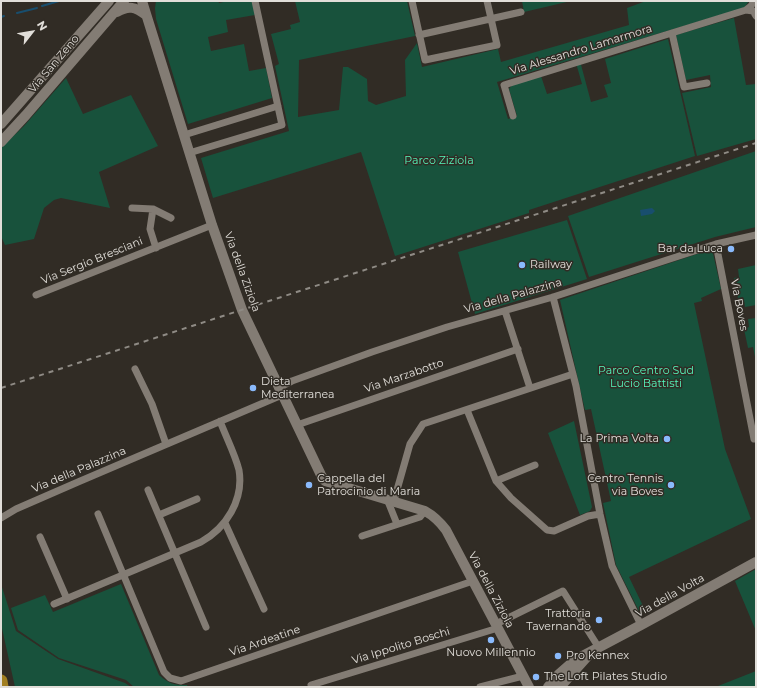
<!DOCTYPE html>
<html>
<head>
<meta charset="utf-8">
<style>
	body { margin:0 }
	#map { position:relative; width:757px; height:688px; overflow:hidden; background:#312c25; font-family:Montserrat,sans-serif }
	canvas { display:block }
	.frame { position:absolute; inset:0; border:2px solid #e1ded9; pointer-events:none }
	.north { position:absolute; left:12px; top:12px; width:40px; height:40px; -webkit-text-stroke:3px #312c25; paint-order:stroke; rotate:59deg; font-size:11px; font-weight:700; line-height:16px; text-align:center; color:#e1ded9 }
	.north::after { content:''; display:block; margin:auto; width:14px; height:18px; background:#e1ded9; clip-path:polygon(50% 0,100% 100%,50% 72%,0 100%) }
</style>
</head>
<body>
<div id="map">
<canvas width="757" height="688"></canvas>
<div class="frame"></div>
<div class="north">N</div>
</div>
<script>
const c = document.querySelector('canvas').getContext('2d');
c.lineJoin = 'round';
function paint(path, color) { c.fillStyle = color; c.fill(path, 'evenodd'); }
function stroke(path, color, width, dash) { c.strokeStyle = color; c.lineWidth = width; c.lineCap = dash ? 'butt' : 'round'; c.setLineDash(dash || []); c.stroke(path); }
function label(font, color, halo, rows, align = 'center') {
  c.font = font + ' Montserrat,sans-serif'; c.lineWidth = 3; c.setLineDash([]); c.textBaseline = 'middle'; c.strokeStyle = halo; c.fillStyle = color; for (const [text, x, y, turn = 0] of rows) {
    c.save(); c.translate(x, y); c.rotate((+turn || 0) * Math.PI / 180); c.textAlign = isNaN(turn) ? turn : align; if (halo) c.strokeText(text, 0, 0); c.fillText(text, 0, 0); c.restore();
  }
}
const green = new Path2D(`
	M156,1H218L219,3L228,1H252L255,15L226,20L228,32L208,37L211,51L244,44L249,71L266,68L272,98L188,124L156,19L155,8Z
	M295,1H407L415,36L299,60L298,117L339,110L343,67H348L367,79L368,101L376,105L406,96L405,60L417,43L422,67L498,49L501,62L629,25L627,8L646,1H749L744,8L497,82L508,119L517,116L509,89L512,85L541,76L547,94L582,84L576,63L580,61L591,102L608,97L604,85L611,83L605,59L668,39L695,156L529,210V213L395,256L361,152L213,198L201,158L289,131L275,66L279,64L271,34L291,29L290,25L300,22Z
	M522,1H571L524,12Z
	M734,18L746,85L756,84V139L697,156L682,93L711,87L710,75L686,80L676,35Z
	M66,78L83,114L131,95L158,146L99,172L110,208L61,198L54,200L44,208L34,239L5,245L1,236V148L24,126Z
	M756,151V227L715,237L589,277L568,216Z
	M567,220L587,279L475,314L458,252Z
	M712,249L721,289L701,298L702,301L694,303L725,449L751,519L629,577L645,610L640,613L616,565L603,503L611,501L591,409L585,410L560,300Z
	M756,265V305L745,307L743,297L738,298L734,278L739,277L738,269Z
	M756,318V357H755L753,347L748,348L744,329L749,327L748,319Z
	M574,421L592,507L590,511L580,515L548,433Z
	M756,569V631L735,581Z
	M1,584L16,631L58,659L125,683L131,687H15L1,624Z
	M121,584L159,675C169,684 174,685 187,685L188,687H134L126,680L59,658L18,630L11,608L45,595L53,612Z
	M756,671V687H718V686Z`);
const water = new Path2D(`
	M652,208L655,211L652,214L641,216L640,210Z`);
const stream = new Path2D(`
	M42,6L59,1
	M17,13L37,8
	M1,17L4,16`);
const street = new Path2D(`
	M412,1L425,60L497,45L487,1
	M746,10L751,6L754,1
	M672,33L684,87L707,83
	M419,35L521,12
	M513,116L504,85L746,10L753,11L756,16
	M184,135L278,106
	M189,153L282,125L255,1
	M132,208L153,209L171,218
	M153,209L150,229L156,248
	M716,244L754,439H756
	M36,295L212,225
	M553,297L576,386L600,514L612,566L641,625
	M505,311L530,388
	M135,369L152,404L166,444
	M278,388L292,381L372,352L447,327L553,297L716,244L756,235
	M467,410L496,481L511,498L547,530L554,531L588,516L600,514
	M297,425L518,349
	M496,481L535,465
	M148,490L206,627
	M395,497L410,444L423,424L573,374
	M387,499L397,524
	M98,514L164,672L170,678L181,681L473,581
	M159,515L197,499
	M1,518L16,509L78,482L282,395
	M225,523L264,609
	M362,536L420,517L425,511
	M40,537L67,599
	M54,604L201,542C226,528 244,500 239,470C235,454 226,437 220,421
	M496,624L563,591L599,648
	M311,685L498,628
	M480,687L523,676`);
const secondary = new Path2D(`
	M142,1L212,225L242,310L321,475L325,481L425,511C434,516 440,522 446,530L529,687
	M117,12C129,5 135,7 146,15
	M1,124L109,1
	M1,142L26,115L124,1
	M548,687L559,674L575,660L641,625L756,562
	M560,687L587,657`);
const highway = new Path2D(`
	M1,681L2,687`);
const rail = new Path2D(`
	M1,388L756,143`);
const markers = [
	[731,249,4,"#8abafc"],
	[522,265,4,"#8abafc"],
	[253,388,4,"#8abafc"],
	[667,439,4,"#8abafc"],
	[309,485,4,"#8abafc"],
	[671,485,4,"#8abafc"],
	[599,620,4,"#8abafc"],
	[491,640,4,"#8abafc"],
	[558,656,4,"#8abafc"],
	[536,677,4,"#8abafc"]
];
const streetNames = [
	["Via Alessandro Lamarmora",581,50,-17],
	["Via San Zeno",54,64,-50],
	["Via Sergio Bresciani",92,261,-22],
	["Via della Ziziola",242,272,70],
	["Via della Palazzina",513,296,-16],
	["Via Boves",739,305,79],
	["Via Marzabotto",404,376,-19],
	["Via della Palazzina",79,470,-23],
	["Via della Ziziola",491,590,62],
	["Via della Volta",670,596,-29],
	["Via Ardeatine",265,641,-19],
	["Via Ippolito Boschi",401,646,-17]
];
const parkNames = [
	["Parco Ziziola",439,161],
	["Parco Centro Sud",646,371],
	["Lucio Battisti",646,384]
];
const poiNames = [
	["Bar da Luca",723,249,"right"],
	["Railway",530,265],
	["Dieta",261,382],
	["Mediterranea",261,395],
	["La Prima Volta",659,439,"right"],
	["Cappella del",317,479],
	["Patrocinio di Maria",317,492],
	["Centro Tennis",663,479,"right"],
	["via Boves",663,492,"right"],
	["Trattoria",591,614,"right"],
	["Tavernando",591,627,"right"],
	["Nuovo Millennio",491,653,"center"],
	["Pro Kennex",566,656],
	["The Loft Pilates Studio",544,677]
];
paint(green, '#18523c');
paint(water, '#184e6e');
stroke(stream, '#184e6e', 2);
stroke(street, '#837c74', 7);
stroke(secondary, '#837c74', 10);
stroke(highway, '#a27f21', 13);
stroke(rail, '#8f8b85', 2, [5, 5]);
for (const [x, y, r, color] of markers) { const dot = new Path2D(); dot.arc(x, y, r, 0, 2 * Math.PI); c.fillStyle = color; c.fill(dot); stroke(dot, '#312c25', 1.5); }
label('11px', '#e1ded9', '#312c25', streetNames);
label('11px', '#54f8bc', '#312c25', parkNames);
label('11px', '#e1ded9', '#312c25', poiNames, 'left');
</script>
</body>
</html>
